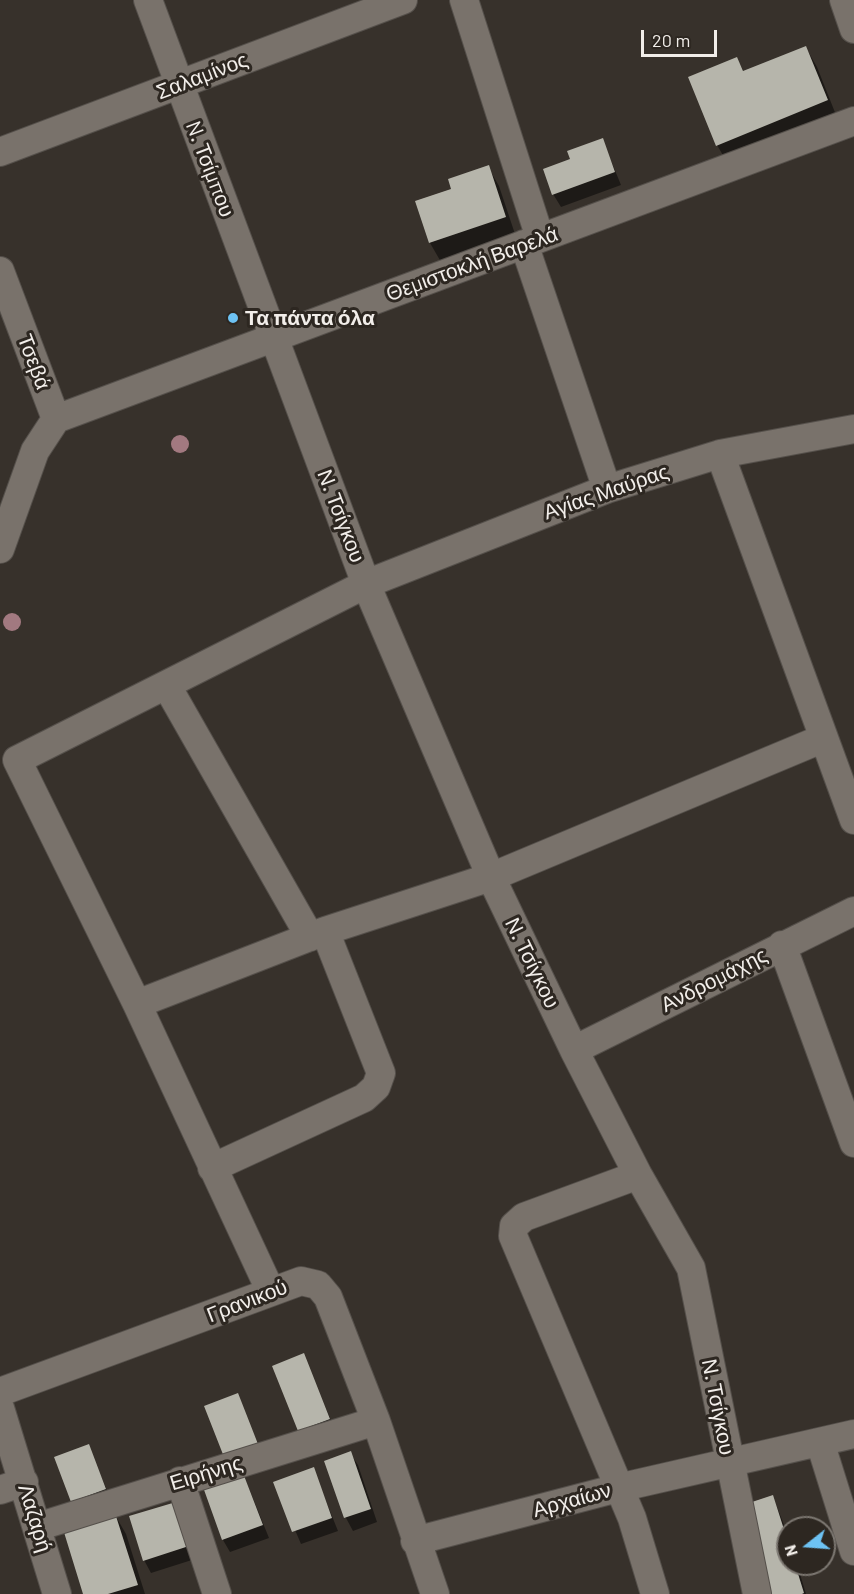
<!DOCTYPE html>
<html>
<head>
<meta charset="utf-8">
<style>
	body { margin:0 }
	#map { position:relative; width:854px; height:1594px; overflow:hidden; background:#37312b; font-family:Barlow,sans-serif }
	canvas { display:block }
	.north { position:absolute; left:776px; top:1516px; width:60px; height:60px; box-sizing:border-box; background:#2d2721; border:2px solid #7c7771; border-radius:50%; rotate:253deg; font-size:16px; font-weight:700; line-height:24px; text-align:center; color:#f2eeea }
	.north::after { content:''; display:block; margin:auto; width:21px; height:27px; background:#6dc2f3; clip-path:polygon(50% 0,100% 100%,50% 72%,0 100%) }
	.scale { position:absolute; left:641px; top:30px; width:76px; height:27px; box-sizing:border-box; border:3px solid #f2eeea; border-top:0; padding-left:8px; font-size:18px; line-height:21px; white-space:nowrap; color:#f2eeea; -webkit-text-stroke:4px #2d2721; paint-order:stroke }
</style>
</head>
<body>
<div id="map">
<canvas width="854" height="1594"></canvas>
<div class="north">N</div>
<div class="scale">20 m</div>
</div>
<script>
const c = document.querySelector('canvas').getContext('2d');
c.lineJoin = 'round';
function paint(path, color) { c.fillStyle = color; c.fill(path, 'evenodd'); }
function stroke(path, color, width, dash) { c.strokeStyle = color; c.lineWidth = width; c.lineCap = dash ? 'butt' : 'round'; c.setLineDash(dash || []); c.stroke(path); }
function label(font, color, halo, rows, align = 'center') {
  c.font = font + ' Barlow,sans-serif'; c.lineWidth = 6; c.setLineDash([]); c.textBaseline = 'middle'; c.strokeStyle = halo; c.fillStyle = color; for (const [text, x, y, turn = 0] of rows) {
    c.save(); c.translate(x, y); c.rotate((+turn || 0) * Math.PI / 180); c.textAlign = isNaN(turn) ? turn : align; if (halo) c.strokeText(text, 0, 0); c.fillText(text, 0, 0); c.restore();
  }
}
const shadow = new Path2D(`
	M806,48L817,67L838,120L728,164L717,145L737,59L744,72Z
	M602,139L621,185L561,207L553,194L572,160Z
	M488,167L499,186L516,237L441,262L430,243L453,190Z
	M303,1355L336,1432L306,1443Z
	M237,1395L264,1457L233,1469Z
	M88,1446L112,1502L80,1514L56,1458Z
	M350,1453L358,1465L377,1522L353,1531L346,1518L326,1462Z
	M313,1469L338,1531L301,1544L275,1483Z
	M243,1474L269,1538L230,1552L223,1540L205,1488Z
	M773,1497L788,1535V1564H797L806,1594H767Z
	M175,1504L195,1559L151,1573L144,1560Z
	M115,1515L126,1534L145,1594H84Z`);
const building = new Path2D(`
	M806,46L828,100L716,146L688,77L737,57L743,71Z
	M603,138L615,172L552,195L543,169L570,159L567,151Z
	M489,165L506,217L429,243L415,201L451,189L448,179Z
	M304,1353L330,1419L298,1431L272,1366Z
	M238,1393L258,1444L224,1457L204,1406Z
	M89,1444L106,1489L71,1502L54,1457Z
	M351,1451L371,1509L344,1518L324,1461Z
	M314,1467L332,1518L292,1532L273,1482Z
	M243,1473L263,1525L222,1540L203,1487Z
	M773,1495L788,1542V1564H795L804,1593L802,1594H765L743,1505Z
	M176,1502L189,1546L143,1561L129,1516Z
	M115,1513L138,1585L108,1594H83L63,1529Z`);
const minor = new Path2D(`
	M148,0L366,584L491,877L574,1050L638,1175L691,1268L757,1594
	M464,0L540,238
	M844,0L854,29
	M0,152L403,0
	M524,244L607,489
	M0,271L56,419
	M56,419L854,121
	M720,454L854,820
	M0,549L35,451L56,419
	M167,686L310,937
	M782,945L854,1143
	M137,1004L325,931L491,877L824,738
	M574,1050L854,911
	M212,1168L364,1098L376,1087L381,1073L325,931
	M638,1175L524,1217L514,1226L513,1236L632,1518L655,1594
	M271,1292L137,1004L17,760L366,584L607,489L720,454L854,429
	M0,1392L301,1281L318,1285L328,1297L376,1421L435,1594
	M0,1408L57,1594
	M820,1442L854,1551
	M180,1481L217,1594
	M0,1490L24,1482
	M37,1527L376,1421
	M415,1541L618,1488L854,1434`);
const trees = [
	[180,444],
	[12,622]
];
const markers = [
	[233,318,6,"#6dc2f3"]
];
const streetNames = [
	["Σαλαμίνος",202,76,-21],
	["N. Τσίμπου",210,169,69],
	["Θεμιστοκλή Βαρελά",472,264,-20],
	["Τσεβά",34,362,69],
	["Αγίας Μαύρας",606,492,-19],
	["Ν. Τσίγκου",341,516,69],
	["Ν. Τσίγκου",532,963,64],
	["Ανδρομάχης",714,980,-27],
	["Γρανικού",247,1301,-21],
	["Ν. Τσίγκου",718,1407,79],
	["Ειρήνης",206,1473,-17],
	["Αρχαίων",572,1500,-15],
	["Λαζαρή",35,1518,73]
];
const poiNames = [
	["Τα πάντα όλα",245,318]
];
paint(shadow, '#0007');
paint(building, '#b6b5ab');
stroke(minor, '#55504b', 30);
stroke(minor, '#79726b', 28);
c.fillStyle = '#a27980';
for (const [x, y] of trees) { c.beginPath(); c.arc(x, y, 9, 0, 2 * Math.PI); c.fill(); }
for (const [x, y, r, color] of markers) { const dot = new Path2D(); dot.arc(x, y, r, 0, 2 * Math.PI); c.fillStyle = color; c.fill(dot); stroke(dot, '#2d2721', 2); }
label('21px', '#f2eeea', '#2d2721', streetNames);
label('bold 21px', '#f2eeea', '#2d2721', poiNames, 'left');
</script>
</body>
</html>
